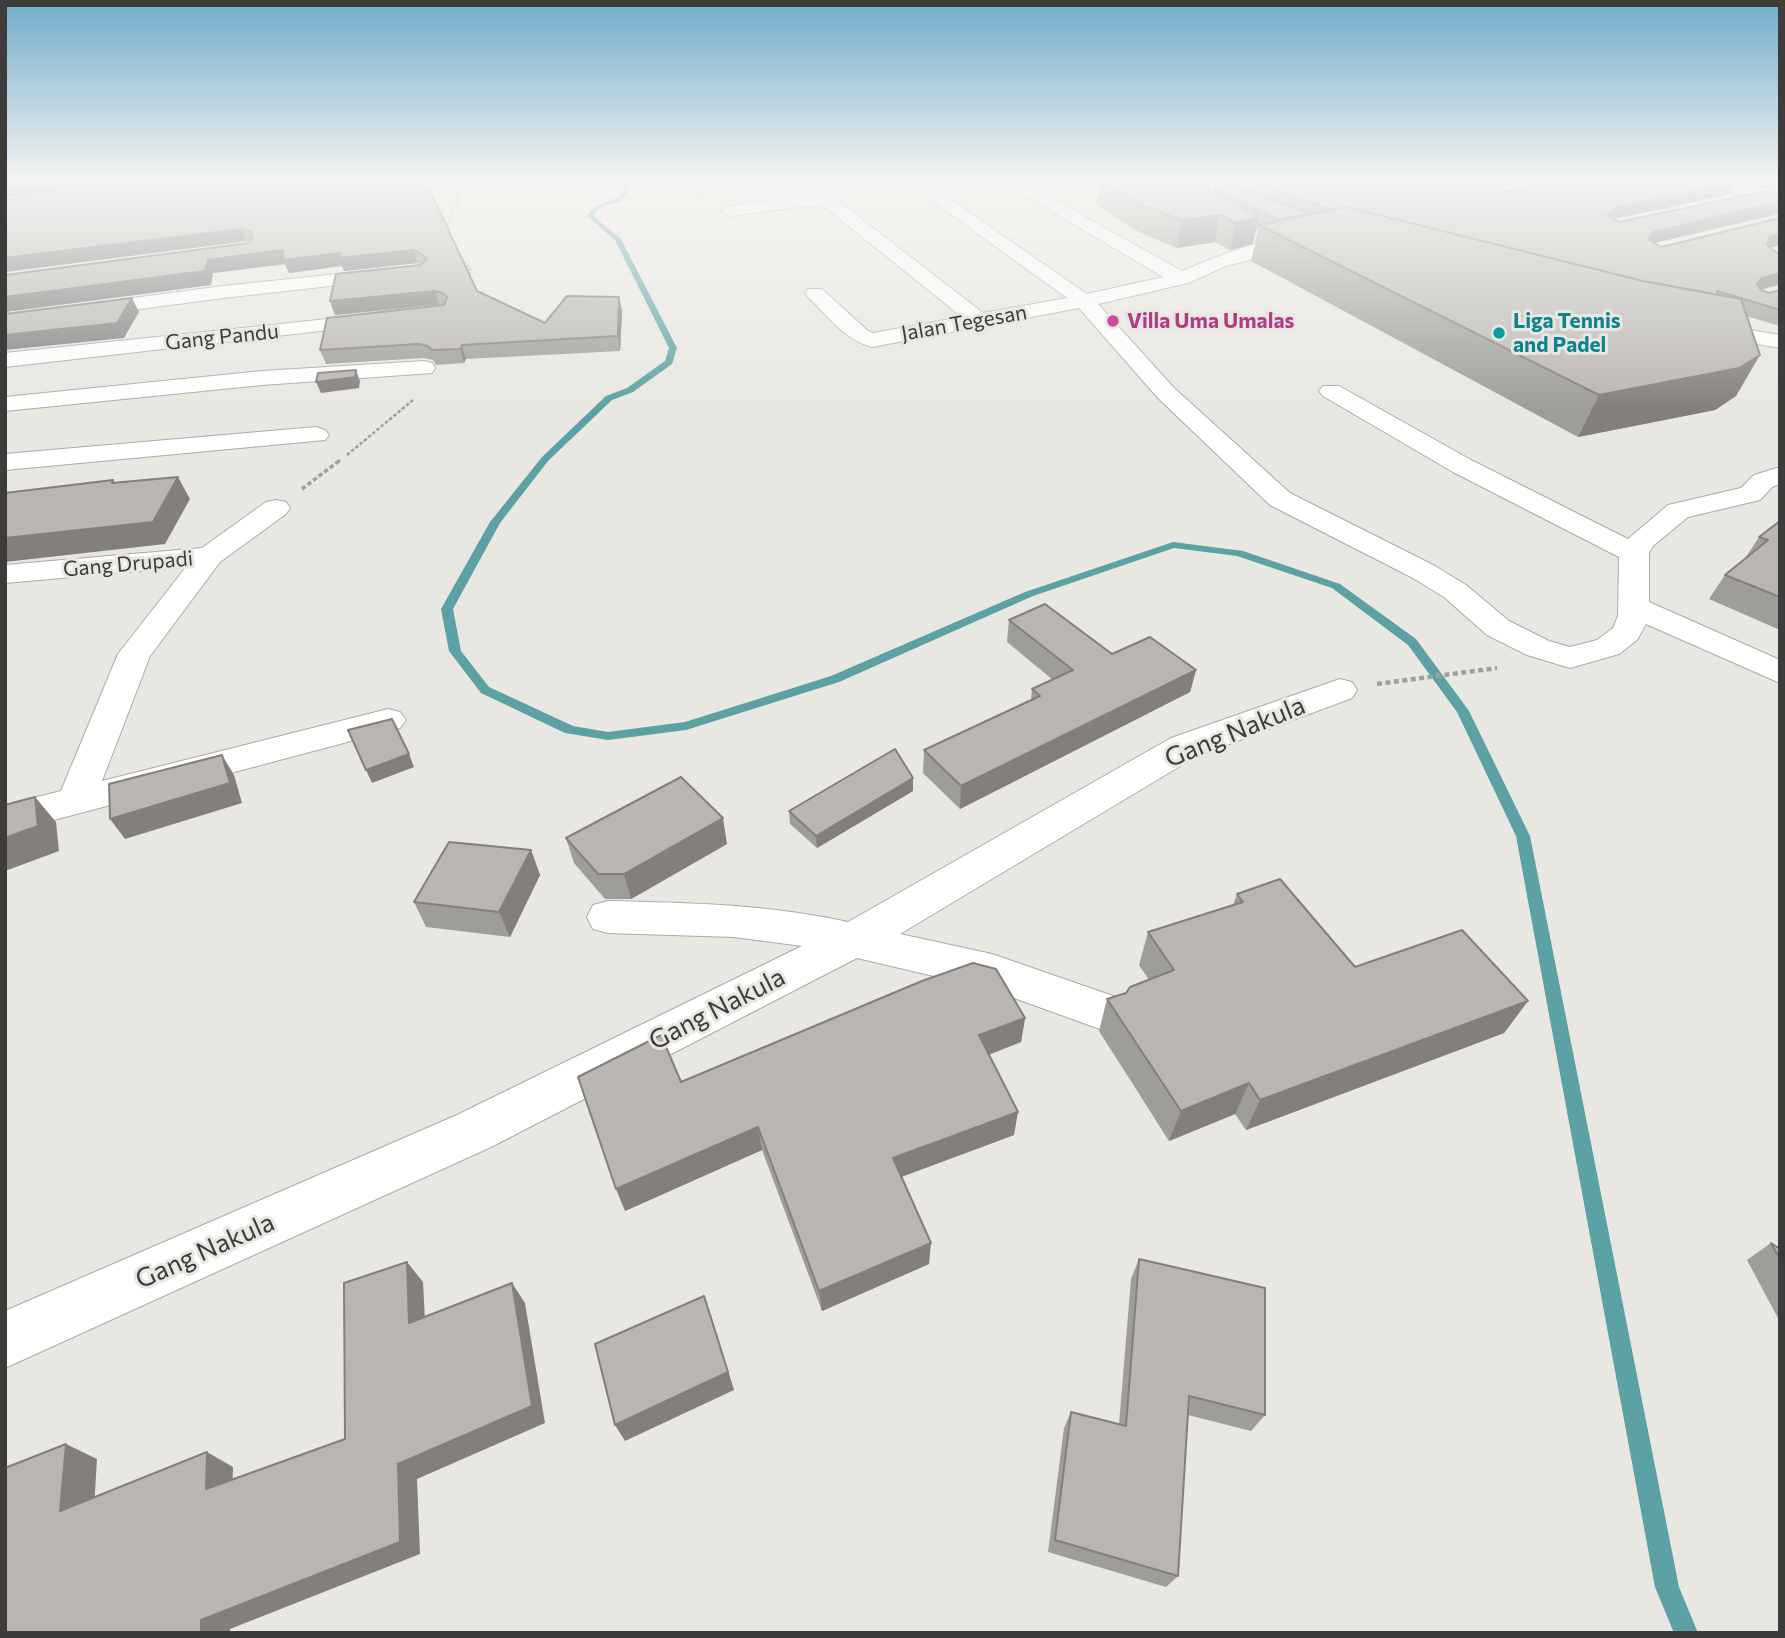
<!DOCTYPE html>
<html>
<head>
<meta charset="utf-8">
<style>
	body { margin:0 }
	#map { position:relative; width:1785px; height:1638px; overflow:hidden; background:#e9e7e2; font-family:Commissioner,sans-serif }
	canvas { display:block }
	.frame { position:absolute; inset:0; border:7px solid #3d3c3a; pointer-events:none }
</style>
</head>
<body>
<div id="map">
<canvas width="1785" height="1638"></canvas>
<div class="frame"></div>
</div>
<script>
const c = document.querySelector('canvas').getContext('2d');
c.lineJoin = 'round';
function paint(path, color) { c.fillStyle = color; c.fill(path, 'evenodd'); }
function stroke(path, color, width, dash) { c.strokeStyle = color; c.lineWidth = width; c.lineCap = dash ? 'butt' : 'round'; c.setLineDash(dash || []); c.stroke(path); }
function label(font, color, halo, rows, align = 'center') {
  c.font = font + ' Commissioner,sans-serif'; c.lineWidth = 6; c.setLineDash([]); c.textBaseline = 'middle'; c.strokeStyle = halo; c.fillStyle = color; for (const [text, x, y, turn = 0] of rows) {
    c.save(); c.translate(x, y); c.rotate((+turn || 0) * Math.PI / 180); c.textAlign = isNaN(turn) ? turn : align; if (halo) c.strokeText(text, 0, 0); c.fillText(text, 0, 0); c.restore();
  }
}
const stream = new Path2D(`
	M624,180H630C628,213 606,195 593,216L621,239L677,348L672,364L633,392L612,400L548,461L500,523L453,609L461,651L489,687L573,726L608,732L685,722L831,676L1025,592L1173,542L1243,551L1340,584L1416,639L1469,711L1530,836L1679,1587L1698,1633H1674L1655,1587L1516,836L1457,712L1408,645L1332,588L1237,556L1174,548L1033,596L839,682L686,730L608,740L565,733L481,693L449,651L441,609L490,522L542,457L606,396L627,388L665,361L669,348L615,240L587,216C597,200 611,204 623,193Z`);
const pathFar3 = new Path2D(`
	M696,180L684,182L701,198
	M445,229L458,201L454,180
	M457,256L470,268V285`);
const pathFar2 = new Path2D(`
	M347,455L413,400
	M338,462L340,460`);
const pathFar1 = new Path2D(`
	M302,489L340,460`);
const path = new Path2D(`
	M1377,684L1497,668`);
const minor = new Path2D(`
	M903,180H922L926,183L993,180L985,185L938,191L1087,294L1163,277L999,180H1019L1182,271C1208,260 1284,229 1310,236L1313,240L1310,244L1226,266L1188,283L1098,304L1174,388L1290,493L1435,566L1466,585L1509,621L1549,641L1570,647L1597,640L1613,628L1618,616L1619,557L1453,472L1323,396L1319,391L1323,386H1339L1471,460L1628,539L1668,505L1741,488L1754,475L1780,467V484L1772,487L1760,500L1688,517L1653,546L1649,553V602L1780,660V683L1646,624L1637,640L1619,654L1570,668L1527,655L1487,635L1444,597L1413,578L1270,505L1158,398L1079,308L872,347C845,340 828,316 808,297L805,293L808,289H822L868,331L873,333L962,317L826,208L807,206L729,216L720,211L729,206L807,196L837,200L983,313L1067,298Z
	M385,269L392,271L395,275L392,279L223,298L5,327V315L223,286Z
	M375,314L382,316L386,320L382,324L5,367V353Z
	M1702,322L1780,335V348L1694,333L1691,328L1694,323Z
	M424,361L432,363L435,368L432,373L262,385L5,411V397L262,371Z
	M316,427L325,430L329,435L325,440L5,470V454Z
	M276,500L286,502L290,508L286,514L220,562L150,656L102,781L388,709L400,712L406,720L400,728L5,833V805L61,791L118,654L186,567L5,583V565L202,548L266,502Z
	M1340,679L1352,682L1357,690L1352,698L1197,756L900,934L992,954L1116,997L1123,1010L1116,1023L1100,1029L989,989L857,958L491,1147L5,1368V1311L457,1115L802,946L734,937L608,933L593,929L587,917L593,905L608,901C693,903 765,904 848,922L1171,738Z`);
const tertiary = new Path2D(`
	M1706,180H1730L1780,197V208L1708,183Z`);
const wall = new Path2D(`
	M425,180L477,291L545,323L622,311L620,351L466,359L464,363L436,365L433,360L424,358L326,364L320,350L441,305L335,315L330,301L421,265L418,263L344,271L342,266L289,273L285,264L213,273L211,285L5,312L250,243L247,241L5,272V200Z
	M1099,180H1210L1208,191L1213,193L1214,189L1229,186L1213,180H1393L1367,185L1372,187L1417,180H1540L1499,188L1504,191L1738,182L1732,194L1614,219L1619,222L1780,195V214L1655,243L1661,247L1780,218V245L1771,248L1780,255V285L1761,290L1769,293L1780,290V326L1746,316L1736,396L1715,410L1578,437L1251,261L1258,230H1256L1253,244L1230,250L1215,242L1177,248L1137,231L1096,205Z
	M1738,180H1780V188H1762Z
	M1780,521V630L1709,599L1725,575L1744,560L1759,537Z
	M1009,620L1112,654L1196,670L1190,692L960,809L923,773L924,750L1031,700L1032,689L1053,680L1007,642Z
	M913,778V791L817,848L790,824L789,811Z
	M566,838L727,844L631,899H605L574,863Z
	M531,850L540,875L510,937L426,927L414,902Z
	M1237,894L1355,967L1528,1001L1504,1033L1246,1130L1235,1114L1169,1141L1099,1031L1107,999L1126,993L1149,980L1139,965L1148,932L1233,905Z
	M1025,1018L1021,1042L989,1055L1014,1135L901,1177L929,1264L822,1311L762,1150L625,1211L681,1082Z
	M1771,1243L1777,1247H1780V1322L1747,1260Z
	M1139,1259L1265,1415L1251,1431L1188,1415L1178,1576L1166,1587L1048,1552L1064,1428L1071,1412L1119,1424L1131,1279Z`);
const shadedWall = new Path2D(`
	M48,180H150L5,198V185Z
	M1186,180H1210L1208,195Z
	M1362,180H1393L1368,184L1358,193Z
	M1495,180H1540L1492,189L1488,197Z
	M1738,182L1732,194L1612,219L1607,215L1618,207Z
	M1780,202L1779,213L1646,245L1653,232Z
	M1220,215L1215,242L1177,248L1182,220Z
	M1259,216L1253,244L1230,250L1236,223Z
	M241,229L247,241L5,272V258Z
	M1780,234V245L1763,249L1770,236Z
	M283,250L340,253L414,250L418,263L344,271L342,266L289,273L285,264L213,273L211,285L5,312V297L208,260Z
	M1780,273L1779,284L1754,291L1757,284L1762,278Z
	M435,291L439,304L335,315L330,301Z
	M619,297L622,311L620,351L618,336Z
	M132,298L139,312L124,338L5,350V335Z
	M462,345L466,359L464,363L460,349Z
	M1760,355L1736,396L1715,410L1578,437L1599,395Z
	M356,370L360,381L359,388L321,393L316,382Z
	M178,477L190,499L165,544L5,562V538Z
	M1196,670L1190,692L960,809L961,786Z
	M409,754L414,767L372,783L366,770Z
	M222,755L234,775L242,803L125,839L110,819Z
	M913,778V791L817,848L816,836Z
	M35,797L56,822L59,851L5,871V838Z
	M723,818L727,844L631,899L624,874Z
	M531,850L540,875L510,937L499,912Z
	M1528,1001L1504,1033L1246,1130L1260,1100Z
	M1025,1018L1021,1042L976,1059L979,1035Z
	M1249,1083L1235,1114L1169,1141L1181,1111Z
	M1018,1112L1014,1135L893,1180V1158Z
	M758,1127L762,1150L625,1211L616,1189Z
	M931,1243L929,1264L822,1311L819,1291Z
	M407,1262L423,1282L426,1341L409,1323Z
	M512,1283L525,1303L545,1423L417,1479L420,1554L230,1629V1633H199L201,1620L398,1464Z
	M711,1315L734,1390L625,1441L615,1425Z
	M66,1444L97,1459L93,1524L60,1511Z
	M207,1452L233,1467L232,1503L206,1489Z`);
const building = new Path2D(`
	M5,180H48L5,185Z
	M171,180H425L477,291L545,323L567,296L619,297L618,336L462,345L460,349L432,350L428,346L419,344L320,350L327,318L444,305L447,297L443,293L435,291L330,301L336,274L421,265L427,258L414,250L339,258L340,253L284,260L283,250L208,260L205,271L5,297V275L249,243L253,238L251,232L241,229L5,258V200Z
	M1100,180H1187L1259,216L1236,223L1220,215L1182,220L1141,205Z
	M1249,180H1362L1361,181L1372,187L1417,180H1495L1493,185L1504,191L1562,180H1733L1738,182L1618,207L1607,215L1619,222L1765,191L1780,195V202L1653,232L1649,240L1661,247L1780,218V234L1770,236L1767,245L1780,255V273L1762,278L1757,284L1761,290L1769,293L1780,290V310L1717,291L1718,295L1643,281L1346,207L1332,210Z
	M1232,186L1310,213L1278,220L1214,189Z
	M1346,207L1643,281L1741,299L1760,355L1739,368L1599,395L1259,225Z
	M132,298L117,323L5,335V314Z
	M356,370L355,377L316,382L318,373Z
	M178,477L153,522L5,538V493L113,480L112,483Z
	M1780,521V597L1725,575L1768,540L1759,537Z
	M1045,604L1112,654L1150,637L1196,670L961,786L924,750L1040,696L1032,689L1073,670L1009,620Z
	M392,719L409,754L366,770L348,730Z
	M895,749L913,778L816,836L789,811Z
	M222,755L230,783L110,819L109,784Z
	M681,777L723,818L624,874H598L566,838Z
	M35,797L38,826L5,838V805Z
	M449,842L531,850L499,912L414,902Z
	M1280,879L1355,967L1462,930L1528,1001L1260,1100L1249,1083L1181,1111L1107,999L1126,993L1130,987L1174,970L1148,932L1243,902L1237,894Z
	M973,963L996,969L1025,1018L979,1035L1018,1112L893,1158L931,1243L819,1291L758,1127L616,1189L578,1077L661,1035L681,1082L922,981Z
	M1771,1243L1777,1247H1780V1259Z
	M1139,1259L1265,1288V1415L1189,1396L1178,1576L1055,1540L1071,1412L1126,1426Z
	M407,1262L409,1323L512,1283L532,1406L398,1464L400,1542L201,1620V1632L199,1633H5V1468L66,1444L60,1511L207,1452L206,1489L345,1439L344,1283Z
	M704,1296L728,1372L615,1425L595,1344Z`);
const markers = [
	[1113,321,7,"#d1479c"],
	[1499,333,7,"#0f9aa8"]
];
const farHotelnames = [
	["Villa Uma Umalas",1127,321]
];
const farCulturenames = [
	["Liga Tennis",1513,321],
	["and Padel",1513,345]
];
const farStreetnames = [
	["Jalan Tegesan",964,323,-10],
	["Gang Pandu",222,337,-6],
	["Gang Drupadi",128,564,-5]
];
const streetNames = [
	["Gang Nakula",1235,732,-22],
	["Gang Nakula",717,1009,-27],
	["Gang Nakula",205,1251,-24]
];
paint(stream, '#5ca1a3');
stroke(minor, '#acaaa6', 2);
stroke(tertiary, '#acaaa6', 2);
stroke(pathFar3, '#a19f9b', 2, [2.5, 2]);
stroke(pathFar2, '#a19f9b', 2.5, [3.5, 2]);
stroke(pathFar1, '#a19f9b', 3.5, [4.5, 2.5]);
stroke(path, '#a19f9b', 4.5, [5, 3.5]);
paint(minor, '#fff');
paint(tertiary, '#fff');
paint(wall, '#9f9d99');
paint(shadedWall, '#827f7d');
paint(building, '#b9b6b2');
stroke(building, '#827f7d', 2);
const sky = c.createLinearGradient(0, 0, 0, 410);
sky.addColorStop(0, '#70accc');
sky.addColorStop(0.44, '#f5f4f2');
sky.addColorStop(1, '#f5f4f200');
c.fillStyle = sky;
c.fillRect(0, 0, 1785, 410);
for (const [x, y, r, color] of markers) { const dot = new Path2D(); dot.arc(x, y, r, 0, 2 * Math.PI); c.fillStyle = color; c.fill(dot); stroke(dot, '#e9e7e2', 2.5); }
label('bold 21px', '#b23c85', '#e9e7e2', farHotelnames, 'left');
label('bold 21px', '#0d838f', '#e9e7e2', farCulturenames, 'left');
label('21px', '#3d3c3a', '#e9e7e2', farStreetnames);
label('26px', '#3d3c3a', '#e9e7e2', streetNames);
</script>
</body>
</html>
